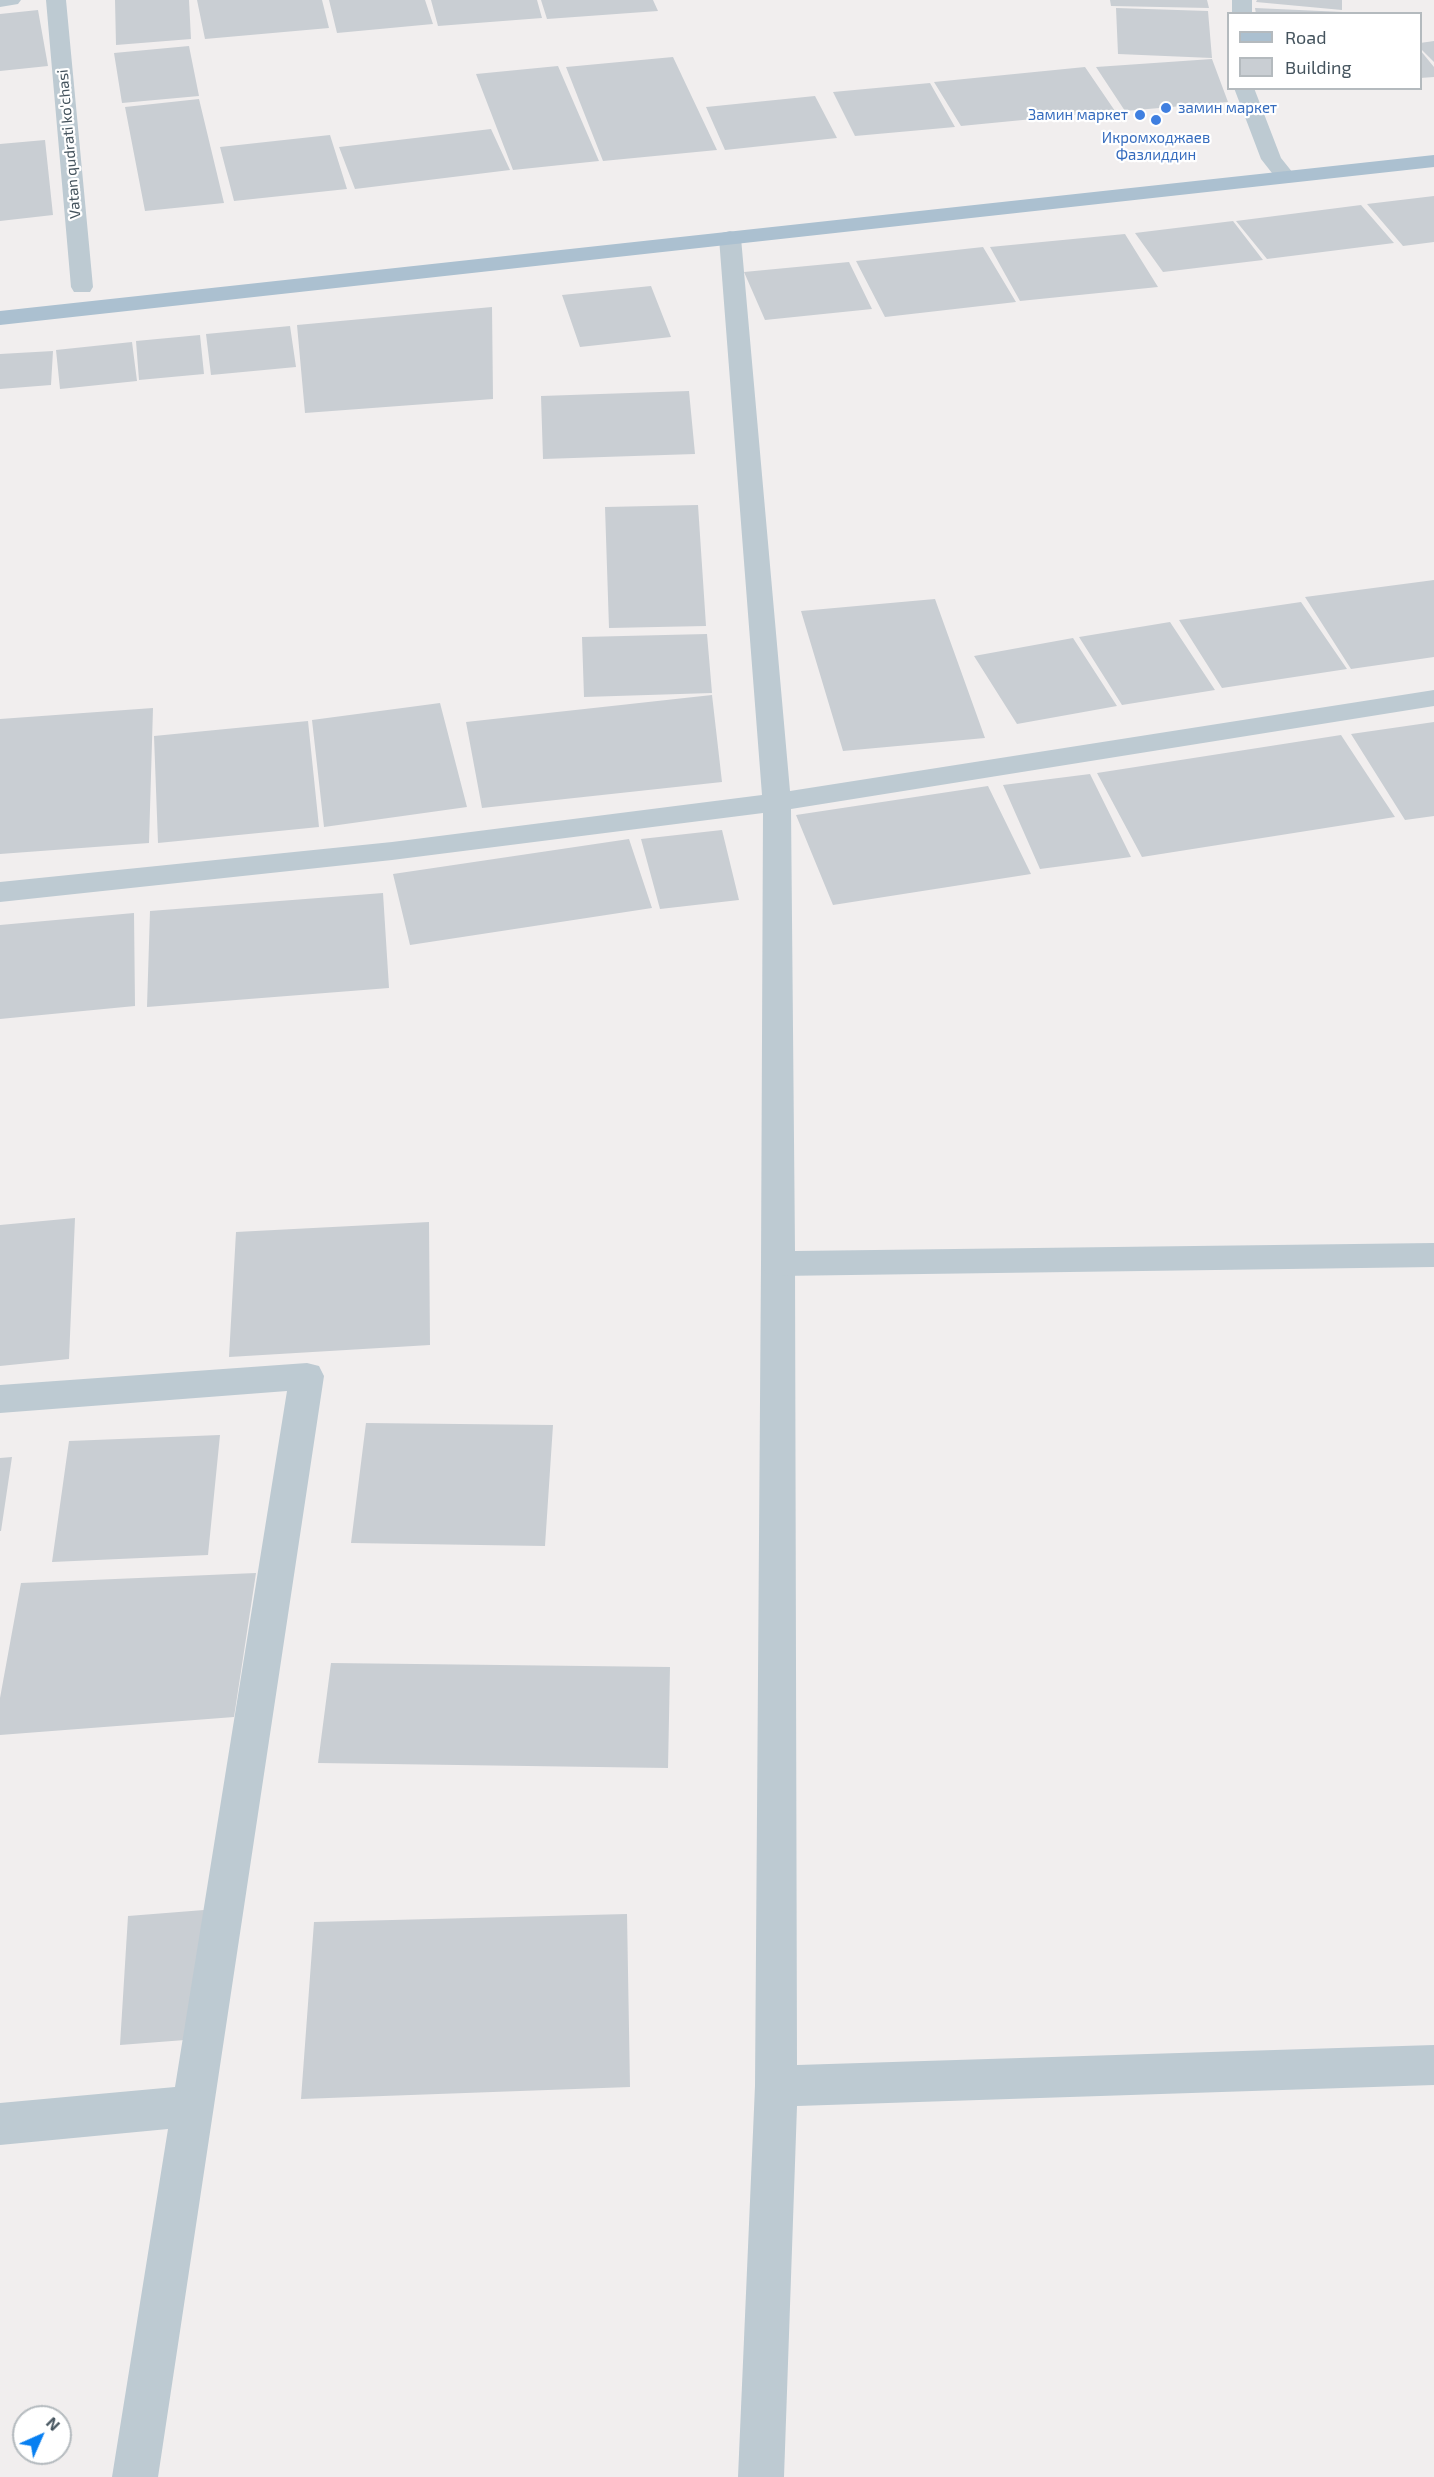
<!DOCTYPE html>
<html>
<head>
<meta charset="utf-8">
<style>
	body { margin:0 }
	#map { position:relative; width:1434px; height:2477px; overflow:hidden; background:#f1eeee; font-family:"Exo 2",sans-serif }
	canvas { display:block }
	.legend { position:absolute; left:1227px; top:12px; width:195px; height:78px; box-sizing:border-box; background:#fff; border:2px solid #b4babe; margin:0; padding:8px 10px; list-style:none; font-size:18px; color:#44535d }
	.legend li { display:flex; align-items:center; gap:12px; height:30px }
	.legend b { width:30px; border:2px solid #b4babe }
	.north { position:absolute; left:12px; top:2405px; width:60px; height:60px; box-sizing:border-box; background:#fff; border:2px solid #b4babe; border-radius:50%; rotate:45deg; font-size:16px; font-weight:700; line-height:24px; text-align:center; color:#44535d }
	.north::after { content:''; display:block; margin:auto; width:21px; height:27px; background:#077ff1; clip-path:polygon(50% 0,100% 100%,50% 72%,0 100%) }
</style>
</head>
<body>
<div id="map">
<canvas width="1434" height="2477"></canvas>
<ul class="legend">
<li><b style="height:8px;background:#abc0d0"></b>Road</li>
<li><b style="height:16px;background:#c9ced3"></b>Building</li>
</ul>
<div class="north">N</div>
</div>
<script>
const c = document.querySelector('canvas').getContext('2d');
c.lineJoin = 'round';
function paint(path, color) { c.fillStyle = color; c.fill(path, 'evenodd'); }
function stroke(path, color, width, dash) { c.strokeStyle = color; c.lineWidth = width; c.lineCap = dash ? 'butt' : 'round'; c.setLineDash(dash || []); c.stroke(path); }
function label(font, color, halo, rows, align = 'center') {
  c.font = font + ' "Exo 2",sans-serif'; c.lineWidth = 4.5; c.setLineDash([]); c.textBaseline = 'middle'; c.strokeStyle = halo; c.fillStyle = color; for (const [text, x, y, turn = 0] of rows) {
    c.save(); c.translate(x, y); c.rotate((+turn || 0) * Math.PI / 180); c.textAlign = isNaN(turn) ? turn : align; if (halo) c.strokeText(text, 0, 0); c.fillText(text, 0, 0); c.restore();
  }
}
const building = new Path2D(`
	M115,0H189L191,39L116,45Z
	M197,0H322L329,28L205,39Z
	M329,0H425L433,24L337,33Z
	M431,0H537L542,18L438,26Z
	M541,0H653L658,11L547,19Z
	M1110,0H1207L1209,8L1111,6Z
	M1257,0H1342V10L1256,2Z
	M1116,8L1208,11L1212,58L1118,54Z
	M1255,8L1343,12V14H1256Z
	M38,10L48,66L0,71V14Z
	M1434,41V62L1420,48V43Z
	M189,46L199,96L122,103L114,53Z
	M1420,50L1434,67V77L1420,78Z
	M673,57L717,150L603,161L566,67Z
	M1212,59L1228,102L1125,111L1096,67Z
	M558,66L599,161L513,170L476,74Z
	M1085,67L1115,111L961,126L934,82Z
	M930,83L955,127L855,136L833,92Z
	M815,96L837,138L725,150L706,107Z
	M199,99L224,203L145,211L125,107Z
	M491,129L510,170L355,189L339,147Z
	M330,135L347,189L234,201L220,147Z
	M45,140L53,215L0,221V144Z
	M1434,196V242L1403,246L1367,204Z
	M1361,205L1394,243L1267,259L1236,221Z
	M1233,221L1263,260L1163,272L1135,233Z
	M1125,234L1158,287L1020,301L990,247Z
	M983,247L1016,302L885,317L856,261Z
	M849,262L872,309L765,320L744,272Z
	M651,286L671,337L580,347L562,295Z
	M492,307L493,399L305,413L297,325Z
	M290,326L296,367L211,375L206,334Z
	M200,335L204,374L139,380L136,341Z
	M132,342L137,381L60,389L56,350Z
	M53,351L51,385L0,389V354Z
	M689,391L695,454L543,459L541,396Z
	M698,505L706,626L609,628L605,507Z
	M1434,580V657L1351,669L1305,597Z
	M935,599L985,738L843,751L801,611Z
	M1301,602L1347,669L1222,688L1179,620Z
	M1170,622L1215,690L1122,705L1079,637Z
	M707,634L712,693L584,697L582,637Z
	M1073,638L1117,706L1017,724L974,656Z
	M712,695L722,782L482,808L466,722Z
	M440,703L467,807L324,827L312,720Z
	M153,708L149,843L0,854V719Z
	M308,721L319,827L158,843L154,736Z
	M1434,722V816L1405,820L1351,734Z
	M1341,735L1395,817L1142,857L1097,773Z
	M1090,774L1131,857L1040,869L1003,785Z
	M988,786L1031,874L833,905L796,815Z
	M722,830L739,900L660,909L641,839Z
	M629,839L652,908L410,945L393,874Z
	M383,893L389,988L147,1007L150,911Z
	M134,913L135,1006L0,1019V925Z
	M75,1218L69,1359L0,1366V1225Z
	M429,1222L430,1345L229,1357L236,1232Z
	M366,1423L553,1425L545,1546L351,1543Z
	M220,1435L208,1555L52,1562L69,1441Z
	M12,1457L1,1531H0V1458Z
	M256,1573L234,1717L0,1735V1698L21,1583Z
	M331,1663L670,1667L668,1768L318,1763Z
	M204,1910L198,2039L120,2045L128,1916Z
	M627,1914L630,2087L301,2099L314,1922Z`);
const lane = new Path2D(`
	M778,1252L790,1255L795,1264L797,2065L1434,2045V2085L797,2106L784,2477H738L755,2086L761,1264L766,1255Z`);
const street = new Path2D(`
	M0,0H21L18,4L0,7Z
	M46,0H66L93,287L90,292H74L71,287Z
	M1232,0H1252V14H1232Z
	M1234,88H1254L1281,158L1297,178L1293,182H1279L1261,159Z
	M730,231L738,233L741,238L790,791L1434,690V706L791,809L795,1251L1434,1243V1267L778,1276L766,1273L761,1264L763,813L392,860L0,902V882L392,842L762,795L719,238L722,233Z
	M307,1363L319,1366L324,1376L158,2477H112L168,2129L0,2145V2103L175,2087L287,1391L0,1413V1385Z`);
const primary = new Path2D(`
	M1434,155V167L0,325V311Z`);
const markers = [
	[1166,108,6,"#3f7fe0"],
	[1140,115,6,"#3f7fe0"],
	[1156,120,6,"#3f7fe0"]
];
const farShopnames = [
	["замин маркет",1178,108],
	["Замин маркет",1128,115,"right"],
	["Икромходжаев",1156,138,"center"],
	["Фазлиддин",1156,155,"center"]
];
const farStreetnames = [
	["Vatan qudrati ko'chasi",69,144,-95]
];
paint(building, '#c9ced3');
paint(lane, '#bdcad2');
paint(street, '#bdcad2');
paint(primary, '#abc0d0');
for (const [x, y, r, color] of markers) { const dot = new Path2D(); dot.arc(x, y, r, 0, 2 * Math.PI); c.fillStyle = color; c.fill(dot); stroke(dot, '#fff', 2); }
label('15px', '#366cbe', '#fff', farShopnames, 'left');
label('15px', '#44535d', '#fff', farStreetnames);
</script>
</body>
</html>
